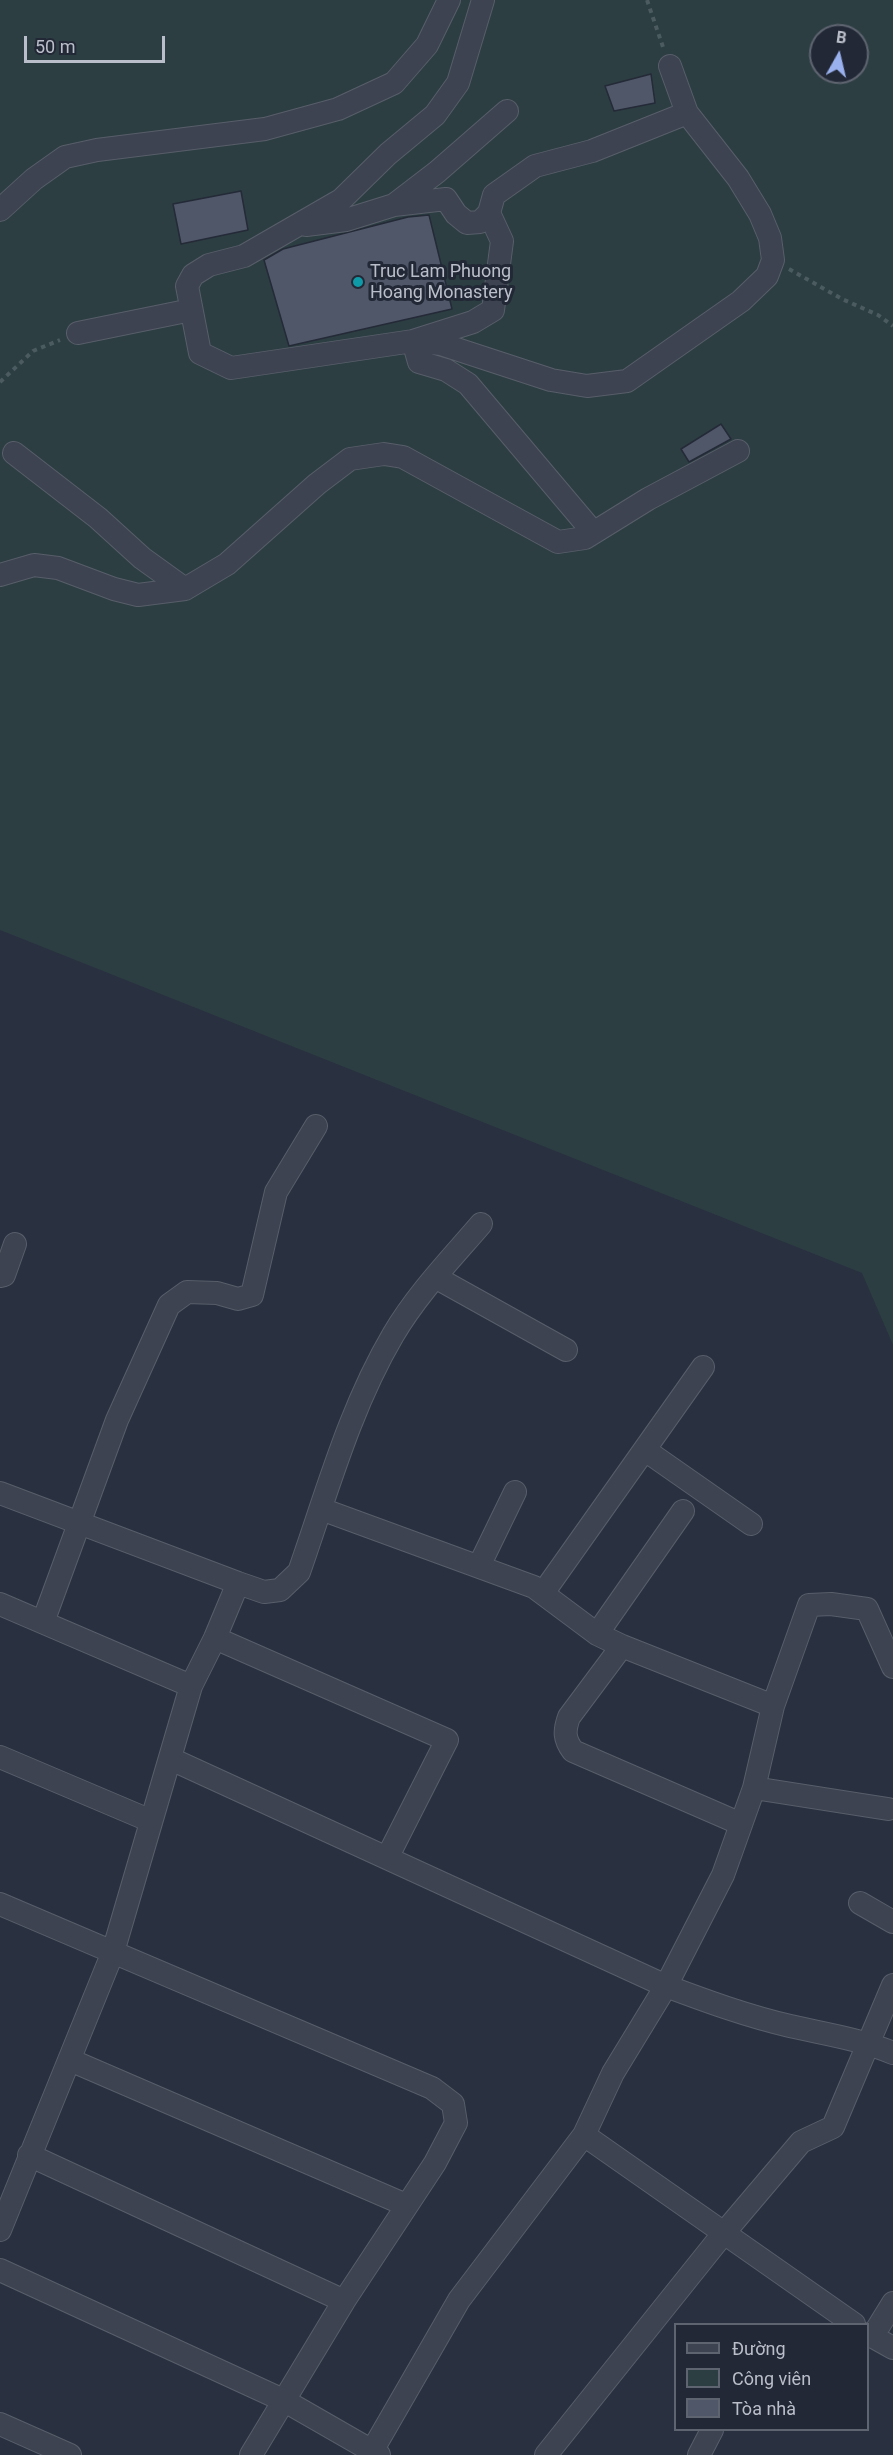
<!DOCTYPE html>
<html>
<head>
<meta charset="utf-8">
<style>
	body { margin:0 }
	#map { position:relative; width:893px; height:2455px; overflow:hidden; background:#293040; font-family:Roboto,sans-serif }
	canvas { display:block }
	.legend { position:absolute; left:674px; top:2323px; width:195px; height:108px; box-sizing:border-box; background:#222835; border:2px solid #5f6471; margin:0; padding:8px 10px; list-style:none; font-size:18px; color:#babeca }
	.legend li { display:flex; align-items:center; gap:12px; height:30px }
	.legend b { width:30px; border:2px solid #5f6471 }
	.north { position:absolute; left:809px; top:24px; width:60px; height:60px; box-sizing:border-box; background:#222835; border:2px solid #5f6471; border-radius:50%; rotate:8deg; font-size:16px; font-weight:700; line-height:24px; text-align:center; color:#babeca }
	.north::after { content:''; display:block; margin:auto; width:21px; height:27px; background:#9ab1ef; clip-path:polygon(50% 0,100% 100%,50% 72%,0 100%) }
	.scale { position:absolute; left:24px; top:36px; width:141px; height:27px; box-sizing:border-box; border:3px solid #babeca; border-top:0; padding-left:8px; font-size:18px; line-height:21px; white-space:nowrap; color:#babeca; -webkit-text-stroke:4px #222835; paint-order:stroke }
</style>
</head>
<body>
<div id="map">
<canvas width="893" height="2455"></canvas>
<ul class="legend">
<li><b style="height:8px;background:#3d4350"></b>Đường</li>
<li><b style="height:16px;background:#2c3e42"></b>Công viên</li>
<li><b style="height:16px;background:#505769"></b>Tòa nhà</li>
</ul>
<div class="north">B</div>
<div class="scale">50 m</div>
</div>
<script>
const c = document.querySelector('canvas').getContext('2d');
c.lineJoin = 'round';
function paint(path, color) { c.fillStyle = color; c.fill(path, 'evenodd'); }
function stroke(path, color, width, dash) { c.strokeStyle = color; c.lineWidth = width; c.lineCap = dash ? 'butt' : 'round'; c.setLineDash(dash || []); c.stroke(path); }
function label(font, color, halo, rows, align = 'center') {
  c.font = font + ' Roboto,sans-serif'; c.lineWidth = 6; c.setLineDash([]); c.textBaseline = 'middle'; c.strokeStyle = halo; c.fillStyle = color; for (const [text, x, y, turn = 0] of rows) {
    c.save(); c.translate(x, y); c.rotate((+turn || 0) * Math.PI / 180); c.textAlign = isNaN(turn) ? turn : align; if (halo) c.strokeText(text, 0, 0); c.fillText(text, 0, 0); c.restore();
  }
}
const green = new Path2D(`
	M0,0H893V1345L862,1273L0,930ZM821,36H857V72H821Z`);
const building = new Path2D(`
	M651,74L655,103L614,111L605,86Z
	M241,191L248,230L181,244L173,204Z
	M429,215L452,309L289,346L264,260L283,249L408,217Z
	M721,424L731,439L689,462L681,449Z`);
const path = new Path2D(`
	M647,0L663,47
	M789,269L842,299L878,315L893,326
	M0,382L33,351L60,340`);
const minor = new Path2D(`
	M483,0L458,83L435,115L388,154L341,200L244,256L209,265L193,275L187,286L200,353L231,368L413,341L441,344L551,380L587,386L627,381L741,301L767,276L773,260L770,238L760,214L738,178L687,113L670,66
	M394,205L437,172L507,111
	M0,210L34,179L65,157L97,150L265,129L338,109L394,83L427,45L449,0
	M489,213L502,241L493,310L473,322L413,341L419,362L446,370L468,384L593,532
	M306,225L346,220L394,205L446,199L456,214L467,223L480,222L489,213L494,195L535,166L592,151L687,113
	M78,333L191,310
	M14,453L98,518L142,558L185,589
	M0,575L34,565L58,568L114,589L138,595L185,589L227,564L317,484L350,459L384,454L403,457L558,542L585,538L648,499L738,451
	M0,1276L4,1275L15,1244
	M435,1277L566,1350
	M645,1450L751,1524
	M0,1493L238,1583L264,1592L280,1590L299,1572C327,1492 350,1408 393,1335C417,1294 451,1259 481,1224
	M321,1509L534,1587L597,1634L622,1646L773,1706L754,1788L723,1875L666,1986L613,2073L584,2135L459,2300L372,2451
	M479,1566L515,1492
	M543,1593L703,1367
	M0,1604L191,1686L113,1952L0,2230
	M43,1622L117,1420L169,1305L187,1292L217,1293L238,1299L252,1295L276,1192L316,1126
	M597,1634L683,1511
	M215,1638L447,1740L387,1858
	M622,1646L569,1717C564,1731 564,1739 573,1751L741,1824
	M191,1686L215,1638L238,1583
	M773,1706L809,1605L831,1604L867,1609L893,1667
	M0,1757L151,1821
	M171,1759L666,1986C706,2001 747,2016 790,2026C825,2034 860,2039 893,2053
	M754,1788L888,1809
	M860,1903L893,1922
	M0,1904L432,2088L453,2104L456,2123L435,2163L344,2301L251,2455
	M70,2060L406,2205
	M584,2135L854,2324
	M29,2155L344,2301
	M0,2270L285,2401L379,2455
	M868,2334L893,2348
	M872,2337L893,2303
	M0,2424L70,2455
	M546,2455L723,2234L801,2142L833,2127L893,1985
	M699,2455L712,2430`);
const markers = [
	[358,282,6,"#0f9aa8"]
];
const poiNames = [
	["Truc Lam Phuong",370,272],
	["Hoang Monastery",370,293]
];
paint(green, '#2c3e42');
paint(building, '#505769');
stroke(building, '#242a37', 1.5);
stroke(minor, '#585e6a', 24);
stroke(path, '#4b5b60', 4, [4.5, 4.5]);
stroke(minor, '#3d4350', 22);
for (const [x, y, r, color] of markers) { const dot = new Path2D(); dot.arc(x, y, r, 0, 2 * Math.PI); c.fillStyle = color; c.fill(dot); stroke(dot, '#222835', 2); }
label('18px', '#babeca', '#222835', poiNames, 'left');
</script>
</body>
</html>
